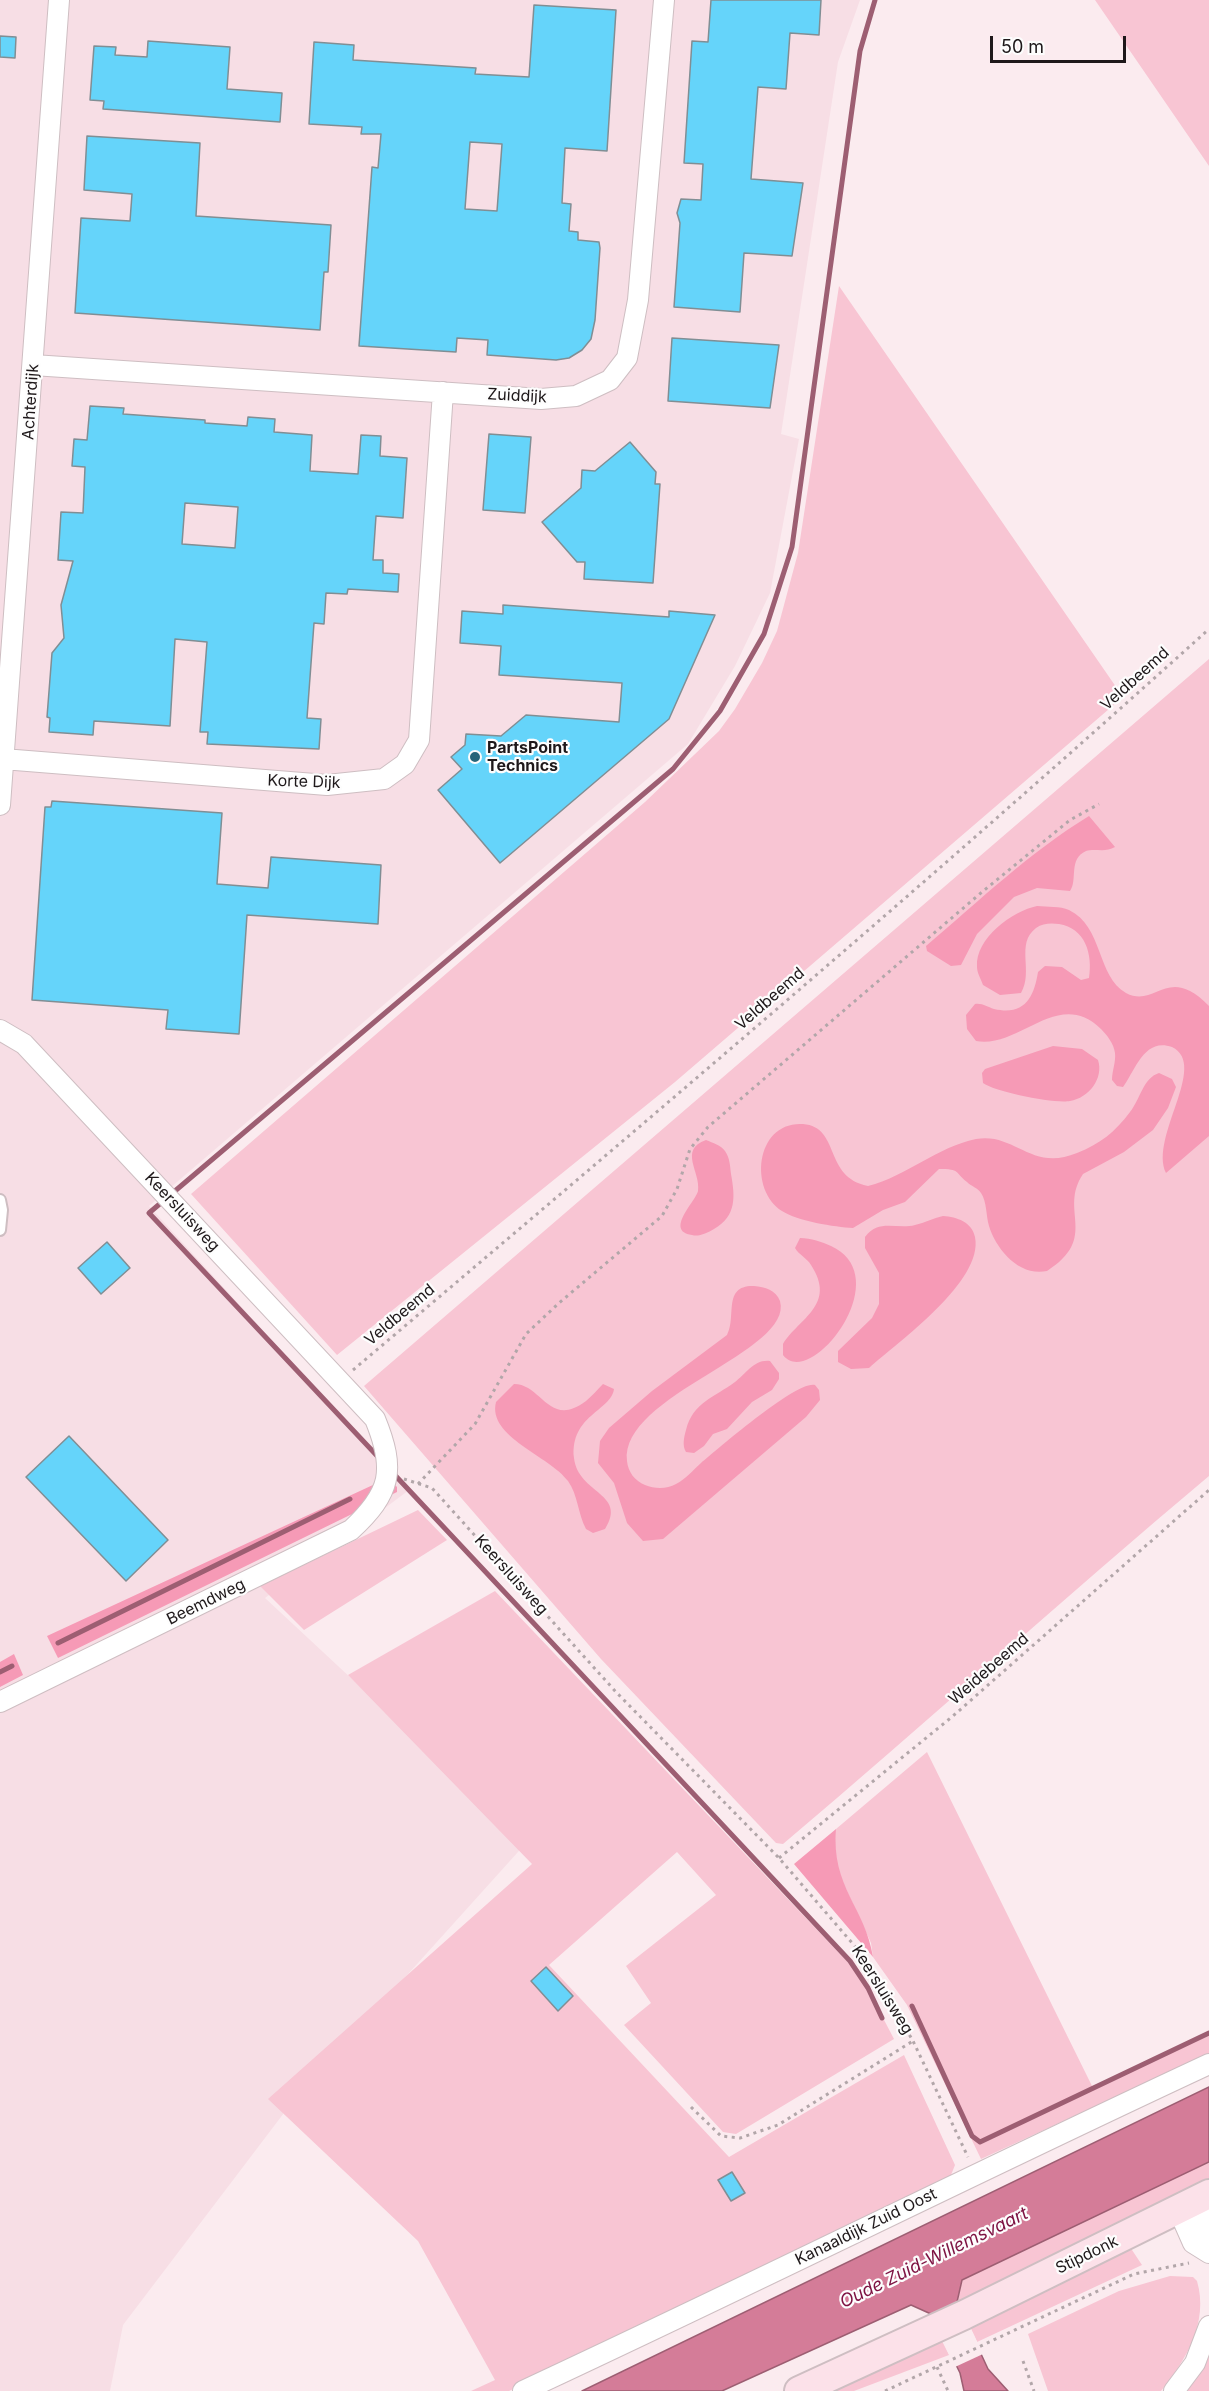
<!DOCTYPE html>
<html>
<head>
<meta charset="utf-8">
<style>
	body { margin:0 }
	#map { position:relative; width:1209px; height:2391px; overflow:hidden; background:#fbebef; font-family:Inter,sans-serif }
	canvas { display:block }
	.scale { position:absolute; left:990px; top:36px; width:136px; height:27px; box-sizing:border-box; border:3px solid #1e181a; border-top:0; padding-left:8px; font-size:18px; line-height:21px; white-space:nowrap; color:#1e181a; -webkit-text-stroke:4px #fdfdfd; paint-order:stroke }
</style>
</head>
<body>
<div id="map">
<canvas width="1209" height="2391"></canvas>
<div class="scale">50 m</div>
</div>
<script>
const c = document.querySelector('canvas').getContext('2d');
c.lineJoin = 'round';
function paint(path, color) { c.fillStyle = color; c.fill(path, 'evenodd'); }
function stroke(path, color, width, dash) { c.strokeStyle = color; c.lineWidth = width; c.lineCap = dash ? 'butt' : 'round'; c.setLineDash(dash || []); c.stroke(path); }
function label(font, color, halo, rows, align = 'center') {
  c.font = font + ' Inter,sans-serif'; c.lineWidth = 4.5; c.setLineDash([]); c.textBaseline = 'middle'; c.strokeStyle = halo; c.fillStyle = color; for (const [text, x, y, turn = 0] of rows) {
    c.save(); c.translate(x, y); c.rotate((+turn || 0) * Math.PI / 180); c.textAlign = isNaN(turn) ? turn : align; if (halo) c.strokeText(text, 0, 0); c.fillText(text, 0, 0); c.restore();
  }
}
const built = new Path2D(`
	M0,0H860L838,62L781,434L799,439L770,593L735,666L688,744L149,1206L409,1490L265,1598L527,1842L290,2105L123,2325L110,2391H0Z`);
const green = new Path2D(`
	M1095,0H1209V166Z
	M839,286L1123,697L675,1082L337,1355L191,1194L645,802L719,731L735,709L762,663L777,631L798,553Z
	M1209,659V1476C1065,1597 926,1723 783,1844L776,1843L601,1659L364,1386Z
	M418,1510L447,1540L304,1630L260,1586Z
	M495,1591L861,1976L894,2039L736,2134L723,2132L624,2025L651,2003L626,1966L716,1895L677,1852L549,1965L729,2157L904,2055L955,2165L951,2175L509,2391H471L495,2380L418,2241L268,2099L532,1864L348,1675Z
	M927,1752L1093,2088L1209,2033V2054L981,2159L907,2005L873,1957L871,1943L838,1872L834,1850L836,1829Z
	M1209,2162V2183L978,2294L958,2301L962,2280Z
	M1130,2247L1142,2265L977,2342L969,2325Z
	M1170,2276L1193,2277L1197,2281C1209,2322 1186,2360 1161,2391H1048L1028,2334L1119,2291Z
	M941,2339L949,2355L854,2391H828Z
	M1209,2355V2391H1187L1201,2372Z`);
const forest = new Path2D(`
	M1089,816L1115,847C1105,853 1095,848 1086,851C1068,859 1078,880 1070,891L1037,888L1014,897L977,934L961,965L951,966L927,951L926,946C979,901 1030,852 1089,816Z
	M1037,906C1048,907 1060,906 1069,910C1103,926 1097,977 1126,993C1156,1009 1167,963 1209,1006V1136L1166,1173C1149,1137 1209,1065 1172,1047C1144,1037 1135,1071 1123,1087L1117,1086L1112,1080C1112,1071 1116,1062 1115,1053C1114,1044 1107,1035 1101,1029C1058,987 1020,1049 976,1041L967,1029L966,1015L975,1004C983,1003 987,1007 994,1009C1025,1016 1034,997 1038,972L1045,966L1062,967L1081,980L1089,978C1093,954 1085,928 1059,924C1051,923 1043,923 1036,928C1015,944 1034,971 1021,993L1000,995L983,985C981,979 977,973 977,967C975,938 1013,911 1037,906Z
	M1053,1046L1082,1049L1098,1060C1104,1078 1089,1098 1070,1101C1055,1104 995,1092 983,1083L982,1073L985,1069Z
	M1159,1073L1172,1079L1176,1087L1168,1108L1153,1130L1124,1152L1083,1174C1058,1211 1100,1237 1047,1271C1019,1277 996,1249 989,1226C986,1216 987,1202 981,1193C977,1187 972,1187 967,1182C954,1172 961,1169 939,1169L905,1202L883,1210L853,1228C835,1227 797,1221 782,1211C748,1189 756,1121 803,1124C841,1127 823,1177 868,1186C907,1176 937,1147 976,1139C1015,1132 1031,1172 1077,1153C1100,1144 1115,1132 1130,1112C1140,1100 1143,1078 1159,1073Z
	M706,1140C713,1143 721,1145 725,1151C730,1158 730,1166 731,1174C735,1196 737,1216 714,1229C707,1233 699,1237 692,1235C664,1231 696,1201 698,1191C701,1172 678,1150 706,1140Z
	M943,1216C957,1217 972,1222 975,1237C984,1281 898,1342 869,1368L851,1369L838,1362V1351L872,1318L879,1304V1273L865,1248V1237C879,1218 897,1230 915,1225C925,1223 933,1218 943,1216Z
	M800,1238C811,1238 822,1242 831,1246C899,1277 810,1391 783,1355V1344C799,1318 837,1305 811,1265C807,1258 799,1255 795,1248Z
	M754,1286C765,1287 776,1290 780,1301C794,1352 620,1395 627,1461C628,1472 635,1481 645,1485C655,1489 667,1489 676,1484C686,1479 693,1470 701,1463C718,1449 797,1380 815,1385L819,1390L820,1400L806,1417L663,1539L643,1541L627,1523L614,1483L598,1463L600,1441L609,1428L652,1391L727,1335C737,1317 722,1285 754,1286Z
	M770,1361L779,1373V1379L772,1390L752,1402L727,1429L713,1434L704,1446L694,1453L686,1452C682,1446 684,1437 686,1430C693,1402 715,1397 735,1382C746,1374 754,1359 770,1361Z
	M514,1384C542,1384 549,1429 586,1401C592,1396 597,1390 603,1384L614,1389C611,1411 570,1415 574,1458C578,1494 628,1493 605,1529L593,1533L586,1529C578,1514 578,1495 568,1481C550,1456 487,1437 496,1402Z
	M388,1478L397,1487V1492L58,1658L47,1636Z
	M14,1654L23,1675L0,1687V1662Z
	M836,1829C831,1887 865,1907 873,1957L794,1864Z`);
const water = new Path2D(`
	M1209,2087V2162L962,2280L957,2302L988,2369L1008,2391H964L960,2373L931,2314L911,2305L722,2391H582Z`);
const pier = new Path2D(`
	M958,2301L983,2354L955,2367L930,2314Z`);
const stream = new Path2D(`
	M381,1460L149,1213L673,769L720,711L764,634L792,547L860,51L875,0
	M392,1472L850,1961L868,1988L882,2018
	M58,1643L350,1499
	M0,1672L12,1666
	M912,2006L972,2136L980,2142L1209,2033`);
const building = new Path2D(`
	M711,0H821L819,35L790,33L786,89L758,87L751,179L803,183L792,256L744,253L740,312L674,307L680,223L677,213L681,199L701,200L703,164L684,163L692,41L708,42Z
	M534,5L616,10L607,151L565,148L562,203L571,204L569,231L578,232V240L599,242L600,248L595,320L591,339L582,350L569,358L556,360L487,355L488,340L457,338L456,352L359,346L372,167L378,168L381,134H361L362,127L309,124L314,42L354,45L353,60L476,68L475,74L529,77ZM470,142L502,144L497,211L465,209Z
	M0,36L16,37L15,58L0,57Z
	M148,41L230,47L227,89L282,93L280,122L103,109L104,101L90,100L94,46L116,47L115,55L147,57Z
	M87,136L200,143L196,216L331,225L328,272H324L320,330L75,313L81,218L130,221L132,194L84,190Z
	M672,338L779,345L770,408L668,401Z
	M90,406L124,408L123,414L205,420V423L247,426L248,417L275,419L274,432L312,435L310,471L358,474L361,435L381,436L380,456L407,458L403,518L376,516L373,560H383V573L399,574L398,592L348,589L347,594L326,593L324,624L314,623L307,718L321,719L319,749L207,744L208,732H200L207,642L175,639L170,726L94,721L93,735L49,732L50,718L47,717L52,653L64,638L61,605L73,561L58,560L61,512L83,513L85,467L72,466L74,439L87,440ZM185,503L238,507L235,548L182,544Z
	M489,434L531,437L525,513L483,510Z
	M630,442L656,472L655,484H660L653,583L584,579L585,562H577L542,522L581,488L582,470L595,471Z
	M503,605L669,617V611L715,615L669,719L500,863L438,790L462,769L451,757L465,745L466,734L501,736L526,715L619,722L622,683L499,675L501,646L460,643L462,611L503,614Z
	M52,801L222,813L217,884L268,888L271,857L381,865L378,924L247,915L239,1034L166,1029L168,1010L32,1000L45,807H51Z
	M107,1242L130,1268L101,1294L78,1268Z
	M69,1436L168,1540L126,1581L26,1477Z
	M546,1967L573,1996L558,2011L531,1981Z
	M732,2172L745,2193L731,2201L718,2180Z`);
const path = new Path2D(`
	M353,1370C641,1126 929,882 1209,629
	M404,1479L432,1488L616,1692L779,1858L865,1958L913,2041L968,2157
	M418,1484L475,1424L526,1334L559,1303L662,1216L677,1189L690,1149L708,1127L982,892L1070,820L1099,804
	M779,1858L953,1716L1209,1490
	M691,2107L721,2136L740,2138L778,2125L913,2041
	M1023,2361L1034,2391
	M937,2367L948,2391
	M885,2391L1134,2274L1189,2263`);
const service = new Path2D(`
	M0,1200L2,1210L0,1230`);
const minor = new Path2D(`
	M33,365L541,399L576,396L610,380L627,358L638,300L664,0
	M3,759L327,785L384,779L405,764L419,740L443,392
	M0,805L59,0
	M0,1030L24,1044L375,1419C396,1470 391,1493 351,1530L0,1702
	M1195,2201L1209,2235
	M1178,2209L1193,2243L1209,2253
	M523,2391C753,2284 979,2171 1209,2064
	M1174,2391L1195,2363L1209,2326`);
const secondary = new Path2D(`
	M799,2391L964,2315L1209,2194`);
const markers = [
	[475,757,6,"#26657a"]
];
const streetNames = [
	["Zuiddijk",517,396,3],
	["Achterdijk",31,402,-86],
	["Veldbeemd",1135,679,-42],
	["Korte Dijk",304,782,2],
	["Veldbeemd",770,999,-41],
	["Keersluisweg",182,1212,47],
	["Veldbeemd",400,1315,-40],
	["Keersluisweg",511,1575,48],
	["Beemdweg",206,1602,-26],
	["Weidebeemd",989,1669,-41],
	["Keersluisweg",882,1990,58],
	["Kanaaldijk Zuid Oost",866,2227,-26],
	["Stipdonk",1087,2255,-26]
];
const poiNames = [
	["PartsPoint",487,748],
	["Technics",487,766]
];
const waterNames = [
	["Oude Zuid-Willemsvaart",934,2258,-26]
];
paint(built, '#f7dee5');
paint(green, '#f8c5d3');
paint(forest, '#f69ab6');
paint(water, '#d47c98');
stroke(water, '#9d5e72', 1.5);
paint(pier, '#fbebef');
stroke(stream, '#9d5e72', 5);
paint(building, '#65d4fa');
stroke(building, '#808e94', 1.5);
stroke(service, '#cebec2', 14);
stroke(minor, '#cebec2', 22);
stroke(secondary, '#cebec2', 32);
stroke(path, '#b2a6a9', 3, [3, 4.5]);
stroke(service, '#fff', 10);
stroke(minor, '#fff', 20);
stroke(secondary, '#fce1e9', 28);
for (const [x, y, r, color] of markers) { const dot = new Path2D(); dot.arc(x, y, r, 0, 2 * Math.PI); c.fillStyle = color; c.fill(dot); stroke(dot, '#fdfdfd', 2); }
label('16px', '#1e181a', '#fdfdfd', streetNames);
label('bold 16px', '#1e181a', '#fdfdfd', poiNames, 'left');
label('italic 18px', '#7d1242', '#fdfdfd', waterNames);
</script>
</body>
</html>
